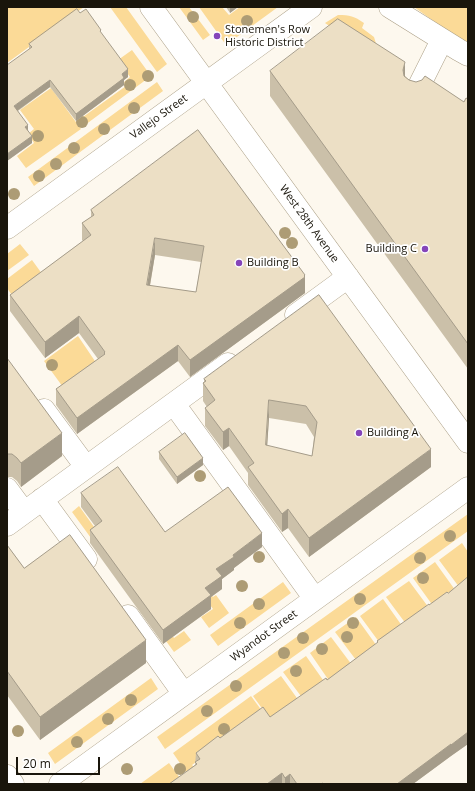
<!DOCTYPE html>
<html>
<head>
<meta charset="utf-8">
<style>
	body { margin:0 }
	#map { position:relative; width:475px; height:791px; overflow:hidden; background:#fdf8ee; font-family:"Open Sans",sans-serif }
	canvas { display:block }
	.frame { position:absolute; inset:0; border:8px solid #19150b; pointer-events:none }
	.scale { position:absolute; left:16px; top:757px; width:84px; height:18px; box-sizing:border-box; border:2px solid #19150b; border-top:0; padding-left:5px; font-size:12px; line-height:14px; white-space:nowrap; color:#19150b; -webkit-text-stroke:3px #fff; paint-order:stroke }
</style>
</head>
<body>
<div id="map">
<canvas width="475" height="791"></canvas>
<div class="frame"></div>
<div class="scale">20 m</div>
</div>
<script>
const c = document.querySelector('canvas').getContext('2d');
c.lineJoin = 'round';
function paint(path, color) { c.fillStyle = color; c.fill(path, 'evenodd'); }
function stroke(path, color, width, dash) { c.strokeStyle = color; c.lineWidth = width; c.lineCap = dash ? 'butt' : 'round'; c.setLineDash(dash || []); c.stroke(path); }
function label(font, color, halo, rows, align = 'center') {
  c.font = font + ' "Open Sans",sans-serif'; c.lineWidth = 3.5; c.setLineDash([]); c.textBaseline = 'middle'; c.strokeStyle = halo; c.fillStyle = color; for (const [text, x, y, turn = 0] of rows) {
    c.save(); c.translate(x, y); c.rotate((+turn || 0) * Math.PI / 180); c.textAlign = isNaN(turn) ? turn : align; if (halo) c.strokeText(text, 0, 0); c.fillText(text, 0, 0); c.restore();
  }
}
const green = new Path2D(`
	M7,7H84L7,63Z
	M110,7H126L167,64L157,72Z
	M179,7H189L210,35L203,40Z
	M199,7H222L229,15L240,7H278L226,45Z
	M414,7H468V43L457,38Z
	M338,15C350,15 354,16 364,23L362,28L374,37L378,50L393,70L325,23Z
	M132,50L151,76L81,128L76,122L126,86L124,82L130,77L118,60Z
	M157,82L163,91L34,186L28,177Z
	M51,88L81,129L26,168L17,156L34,143L28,134L34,129L20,110Z
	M20,244L29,255L7,271V254Z
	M32,260L48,282L18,304L7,288V279Z
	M78,336L101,370L68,394L44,361Z
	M79,506L174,638L184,631L191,640L174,652L72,512Z
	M468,514V531L165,749L157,737Z
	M462,543L468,552V587L462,591L439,560Z
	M179,550L213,597L216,595L229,613L209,628L201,617L213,609L173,554Z
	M435,562L458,594L436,610L413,578Z
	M409,581L432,612L409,628L386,597Z
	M283,582L291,593L218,646L210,635Z
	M383,599L405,630L382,646L360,616Z
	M356,617L379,649L359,664L335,632Z
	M331,637L355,669L332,685L310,653Z
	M306,656L328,687L306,703L283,672Z
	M281,676L302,705L274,725L253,696Z
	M151,678L158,689L55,764L48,753Z
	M251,696L265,715L219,745L192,765L196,769L188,775L173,753Z
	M169,763L183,782L179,784H140Z`);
const minor = new Path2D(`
	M151,7L468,442
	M390,7L459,50L468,55
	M415,94L442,40
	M7,228L311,7
	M296,315L348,277
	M174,404L315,599
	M44,410L86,467
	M7,489L24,512
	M42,499L86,559
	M7,525L228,364
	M128,616L184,694
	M7,776L13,784
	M60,784L468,488`);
const trees = [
	[193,17],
	[247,21],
	[148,76],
	[130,85],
	[134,108],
	[82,122],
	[104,129],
	[38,136],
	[74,148],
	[56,164],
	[39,176],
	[14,194],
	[285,233],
	[292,243],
	[52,365],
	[200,476],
	[450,536],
	[259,557],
	[420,558],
	[423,578],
	[242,586],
	[360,599],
	[259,604],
	[240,623],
	[353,623],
	[347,637],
	[303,638],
	[322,649],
	[284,653],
	[296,671],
	[236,686],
	[131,700],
	[207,711],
	[108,719],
	[224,729],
	[18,731],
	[77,742],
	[127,769],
	[180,769]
];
const wall = new Path2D(`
	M226,7H238L230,13Z
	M80,13L101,33L128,77L124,80V85L76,121L50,87L18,111L28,130L32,143L7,161L29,49V44Z
	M270,71L405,76L409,80L464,102L468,99V369L270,96Z
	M198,130L305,291V293L190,377L178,361L77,434L56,405V389L98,359L79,333L45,358L10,311V295L83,241L82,240V223L91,217V210ZM155,255L201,262L196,292L150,286Z
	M319,295L431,467L309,557L288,528L282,532L248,485V473L229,446L223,450L205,426V408L207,407L203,401V383L204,382V379ZM269,418L306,424L314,437L312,456L267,446Z
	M7,358L62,456L21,487L17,481L12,477H7Z
	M159,452L203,465L177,484L159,459Z
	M81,493L165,532L262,547L234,568V570L222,579V589L211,597V609L163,644L90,543V530L95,526L81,507Z
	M7,545L24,568L146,663L40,740L7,695Z
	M468,577V744L451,756L413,784H169L195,765L196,753L220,738L270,717L327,680L377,643V641L448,593Z`);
const shadedWall = new Path2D(`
	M230,7H238L230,13Z
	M405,62V87L403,70Z
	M128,69V77L124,80V85L76,121V114L122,74Z
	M50,80V87L14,113V106Z
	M28,125V132L25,127Z
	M32,136V143L7,161V154Z
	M155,238V255L147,302V285Z
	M305,275V293L190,377V360Z
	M79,316V333L45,358V342Z
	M178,345V361L77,434V418Z
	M269,400V418L266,464V445Z
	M229,428V446L223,450V432Z
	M62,433V456L21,487V463Z
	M431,449V467L309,557V538Z
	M203,458V465L177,484V477Z
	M288,509V528L282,532V514Z
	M262,533V547L234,568V570L222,579V589L211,597V609L163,644V630L205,588L216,569L233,555Z
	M146,640V663L40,740V717Z
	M468,732V744L451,756V745Z
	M451,744V756L413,784H397Z
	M282,773V784H267Z
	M290,774V784H285V778Z`);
const building = new Path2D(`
	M77,9L80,13L86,9L101,30L100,31L128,69L122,74L124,78L76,114L50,80L14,106L28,125L25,127L32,136L7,154V65L32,47L29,44Z
	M338,19L405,62L403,70L404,76L409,80L416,82L422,80L425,76L464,102L466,98L468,99V344L270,71Z
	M198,130L305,275L304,276L305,277L190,360L178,345L77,418L56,389L105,354L104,353L105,352L79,316L45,342L10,295L91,235L82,223L94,215L91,210ZM155,238L204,246L196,292L147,285Z
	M319,295L431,449L309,538L288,509L282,514L248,467L254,463L229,428L223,432L205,408L215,400L203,383L206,381L204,379ZM269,400L306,406L317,422L312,456L266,445Z
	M7,358L62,433L21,463L17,458L12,454H7Z
	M185,433L203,458L177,477L159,452Z
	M118,467L165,532L228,487L262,533L233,555L234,557L216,569L222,576L205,588L211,595L163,630L90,530L102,521L81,493Z
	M70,535L146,640L40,717L7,671V545L24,568Z
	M468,577V732L451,745V744L397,784H324L323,783L321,784H297L290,774L285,778L282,773L267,784H169L197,764L195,762L200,759L196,753L218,736L220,738L263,707L270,717L326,678L327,680L378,642L377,641L429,604V605L447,592L448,593Z`);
const markers = [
	[217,36,4,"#8545ba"],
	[425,249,4,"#8545ba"],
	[239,263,4,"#8545ba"],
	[359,433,4,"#8545ba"]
];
const poiNames = [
	["Stonemen's Row",225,30],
	["Historic District",225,43],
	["Building C",417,249,"right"],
	["Building B",247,263],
	["Building A",367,433]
];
const streetNames = [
	["Vallejo Street",159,117,-36],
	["West 28th Avenue",309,224,54],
	["Wyandot Street",264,636,-36]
];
paint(green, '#fbda97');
stroke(minor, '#ab9f86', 23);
stroke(minor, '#fff', 22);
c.fillStyle = '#ad9c75';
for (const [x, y] of trees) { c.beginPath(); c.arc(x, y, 6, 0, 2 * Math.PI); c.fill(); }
paint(wall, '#cbc0a9');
paint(shadedWall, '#a59c8a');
paint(building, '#ecdfc5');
stroke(building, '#a59c8a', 1);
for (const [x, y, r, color] of markers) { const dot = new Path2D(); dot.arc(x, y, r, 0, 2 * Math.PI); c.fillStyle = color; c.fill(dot); stroke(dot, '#fff', 1.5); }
label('11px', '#19150b', '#fff', poiNames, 'left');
label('11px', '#19150b', '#fff', streetNames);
</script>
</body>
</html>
